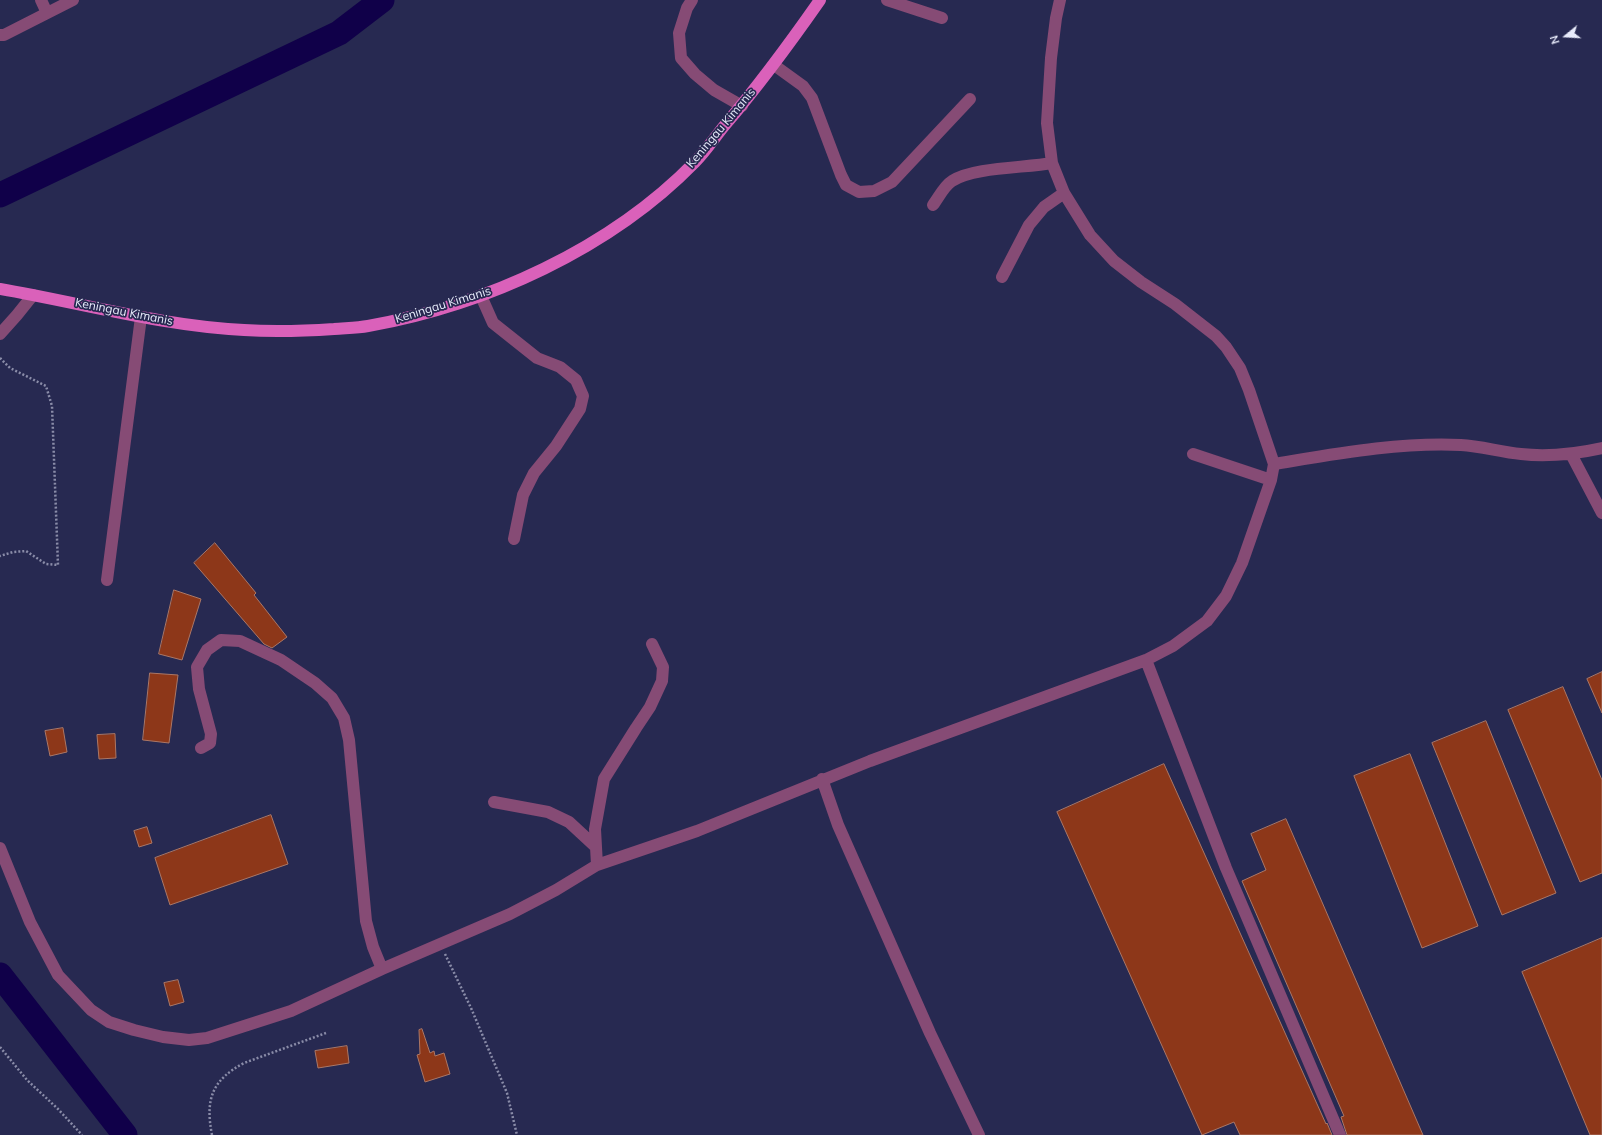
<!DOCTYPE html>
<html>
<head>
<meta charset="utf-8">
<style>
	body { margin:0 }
	#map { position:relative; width:1602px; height:1135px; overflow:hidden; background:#272951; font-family:Mulish,sans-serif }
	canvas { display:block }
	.north { position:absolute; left:1546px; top:16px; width:40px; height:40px; -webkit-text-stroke:3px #272951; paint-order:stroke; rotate:252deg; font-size:11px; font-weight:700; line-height:16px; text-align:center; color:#e8ebfb }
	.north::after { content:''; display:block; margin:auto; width:14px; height:18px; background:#e8ebfb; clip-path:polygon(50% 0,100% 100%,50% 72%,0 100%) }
</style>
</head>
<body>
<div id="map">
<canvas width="1602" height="1135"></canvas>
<div class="north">N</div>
</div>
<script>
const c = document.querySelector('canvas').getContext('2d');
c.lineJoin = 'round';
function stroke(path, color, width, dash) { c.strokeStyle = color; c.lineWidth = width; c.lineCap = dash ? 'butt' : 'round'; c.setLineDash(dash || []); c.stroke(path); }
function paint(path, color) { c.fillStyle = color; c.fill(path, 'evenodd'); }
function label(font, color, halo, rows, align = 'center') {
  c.font = font + ' Mulish,sans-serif'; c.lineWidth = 3.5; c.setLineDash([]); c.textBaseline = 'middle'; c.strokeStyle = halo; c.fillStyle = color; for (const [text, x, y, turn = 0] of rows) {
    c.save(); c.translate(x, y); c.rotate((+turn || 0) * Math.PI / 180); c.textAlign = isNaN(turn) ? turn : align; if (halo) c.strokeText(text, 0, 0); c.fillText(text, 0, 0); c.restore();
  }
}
const river = new Path2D(`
	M0,195L339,33L382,0
	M0,975L125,1135`);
const building = new Path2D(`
	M215,543L256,593L254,595L287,637L272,648L264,644L194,563Z
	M174,590L201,599L182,660L159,654Z
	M1602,672V713L1587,679Z
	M150,673L178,675L169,743L143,740Z
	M1563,687L1602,780V873L1580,882L1508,710Z
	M1486,721L1556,893L1502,915L1432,743Z
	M63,728L67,752L50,756L45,731Z
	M115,734L116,758L99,759L97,735Z
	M1410,754L1478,926L1422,948L1354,776Z
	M1164,764L1326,1124L1327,1123L1332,1135H1240L1234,1122L1202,1135L1057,812Z
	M271,815L288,864L170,905L155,858Z
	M1286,819L1423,1135H1347L1341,1117L1344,1116L1242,881L1266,870L1251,834Z
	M147,827L152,843L139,847L134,831Z
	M1602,938V1135H1590L1522,972Z
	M178,980L184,1002L170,1006L164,983Z
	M422,1029L430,1053L434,1051L435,1056L444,1053L450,1074L425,1082L417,1055L420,1054L419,1030Z
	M347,1046L349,1063L318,1068L315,1051Z`);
const path = new Path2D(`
	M0,358L10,368L46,386L52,406L58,565L46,564L26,551L13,552L0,556
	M445,954L471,1008L507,1093L517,1135
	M0,1047L27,1080L58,1109L82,1135
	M212,1135C205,1099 212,1080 244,1063L326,1033`);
const minor = new Path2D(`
	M41,0L47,13
	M692,0L687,8L679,33L681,58L695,74L714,90L742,106
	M887,0L942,18
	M0,35H4L73,0
	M774,65L803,86L812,98L841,175L846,185L859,192L874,191L892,182L970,99
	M933,205C939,197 944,186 952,181C973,167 1026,168 1052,163
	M1002,277L1029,225L1044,207L1064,193
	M481,296L493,323L537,358L560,367L576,380L583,396L580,409L556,446L534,473L523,495L514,539
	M0,334L17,315L33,295
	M1193,454L1271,480
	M1571,454L1602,513
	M1274,464C1335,454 1398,442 1461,445C1481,446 1500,452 1521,454C1548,457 1575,454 1602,448
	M107,580L141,317
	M1146,660L1226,868L1340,1135
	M201,748L210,743L211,734L199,689L197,667L207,650L221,640L240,641L281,660L315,683L332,698L344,718L349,740L366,921L373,947L382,969
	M822,779L838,825L930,1033L979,1135
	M494,802L548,812L569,822L596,847
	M0,848L30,922L58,975L91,1010L109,1022L134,1030L163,1037L189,1040L207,1038L291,1011L382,969L510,914L556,890L597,865L697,831L870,761L1146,660L1173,646L1207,621L1226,596L1242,563L1271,480L1274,464L1249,390L1240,368L1226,347L1216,336L1175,304L1141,282L1114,261L1090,235L1064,193L1052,163L1047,123L1051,58L1056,18L1060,0
	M597,865L595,829L604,779L636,728L650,707L662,681L663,667L652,644`);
const major = new Path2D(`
	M0,289C81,303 162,326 244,330C274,332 304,331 334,329C345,328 357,328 368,326C486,305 610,249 695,162C706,151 715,137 725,125C759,85 790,43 820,0`);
const streetNames = [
	["Keningau Kimanis",721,128,-50],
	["Keningau Kimanis",443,305,-17],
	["Keningau Kimanis",124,312,11]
];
stroke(river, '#100049', 25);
paint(building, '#8d3719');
stroke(building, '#ab7766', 1);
stroke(path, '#8a8ca8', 2.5, [2, 2]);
stroke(minor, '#864b75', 12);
stroke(major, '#da61ba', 12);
label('12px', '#e8ebfb', '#272951', streetNames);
</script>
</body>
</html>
